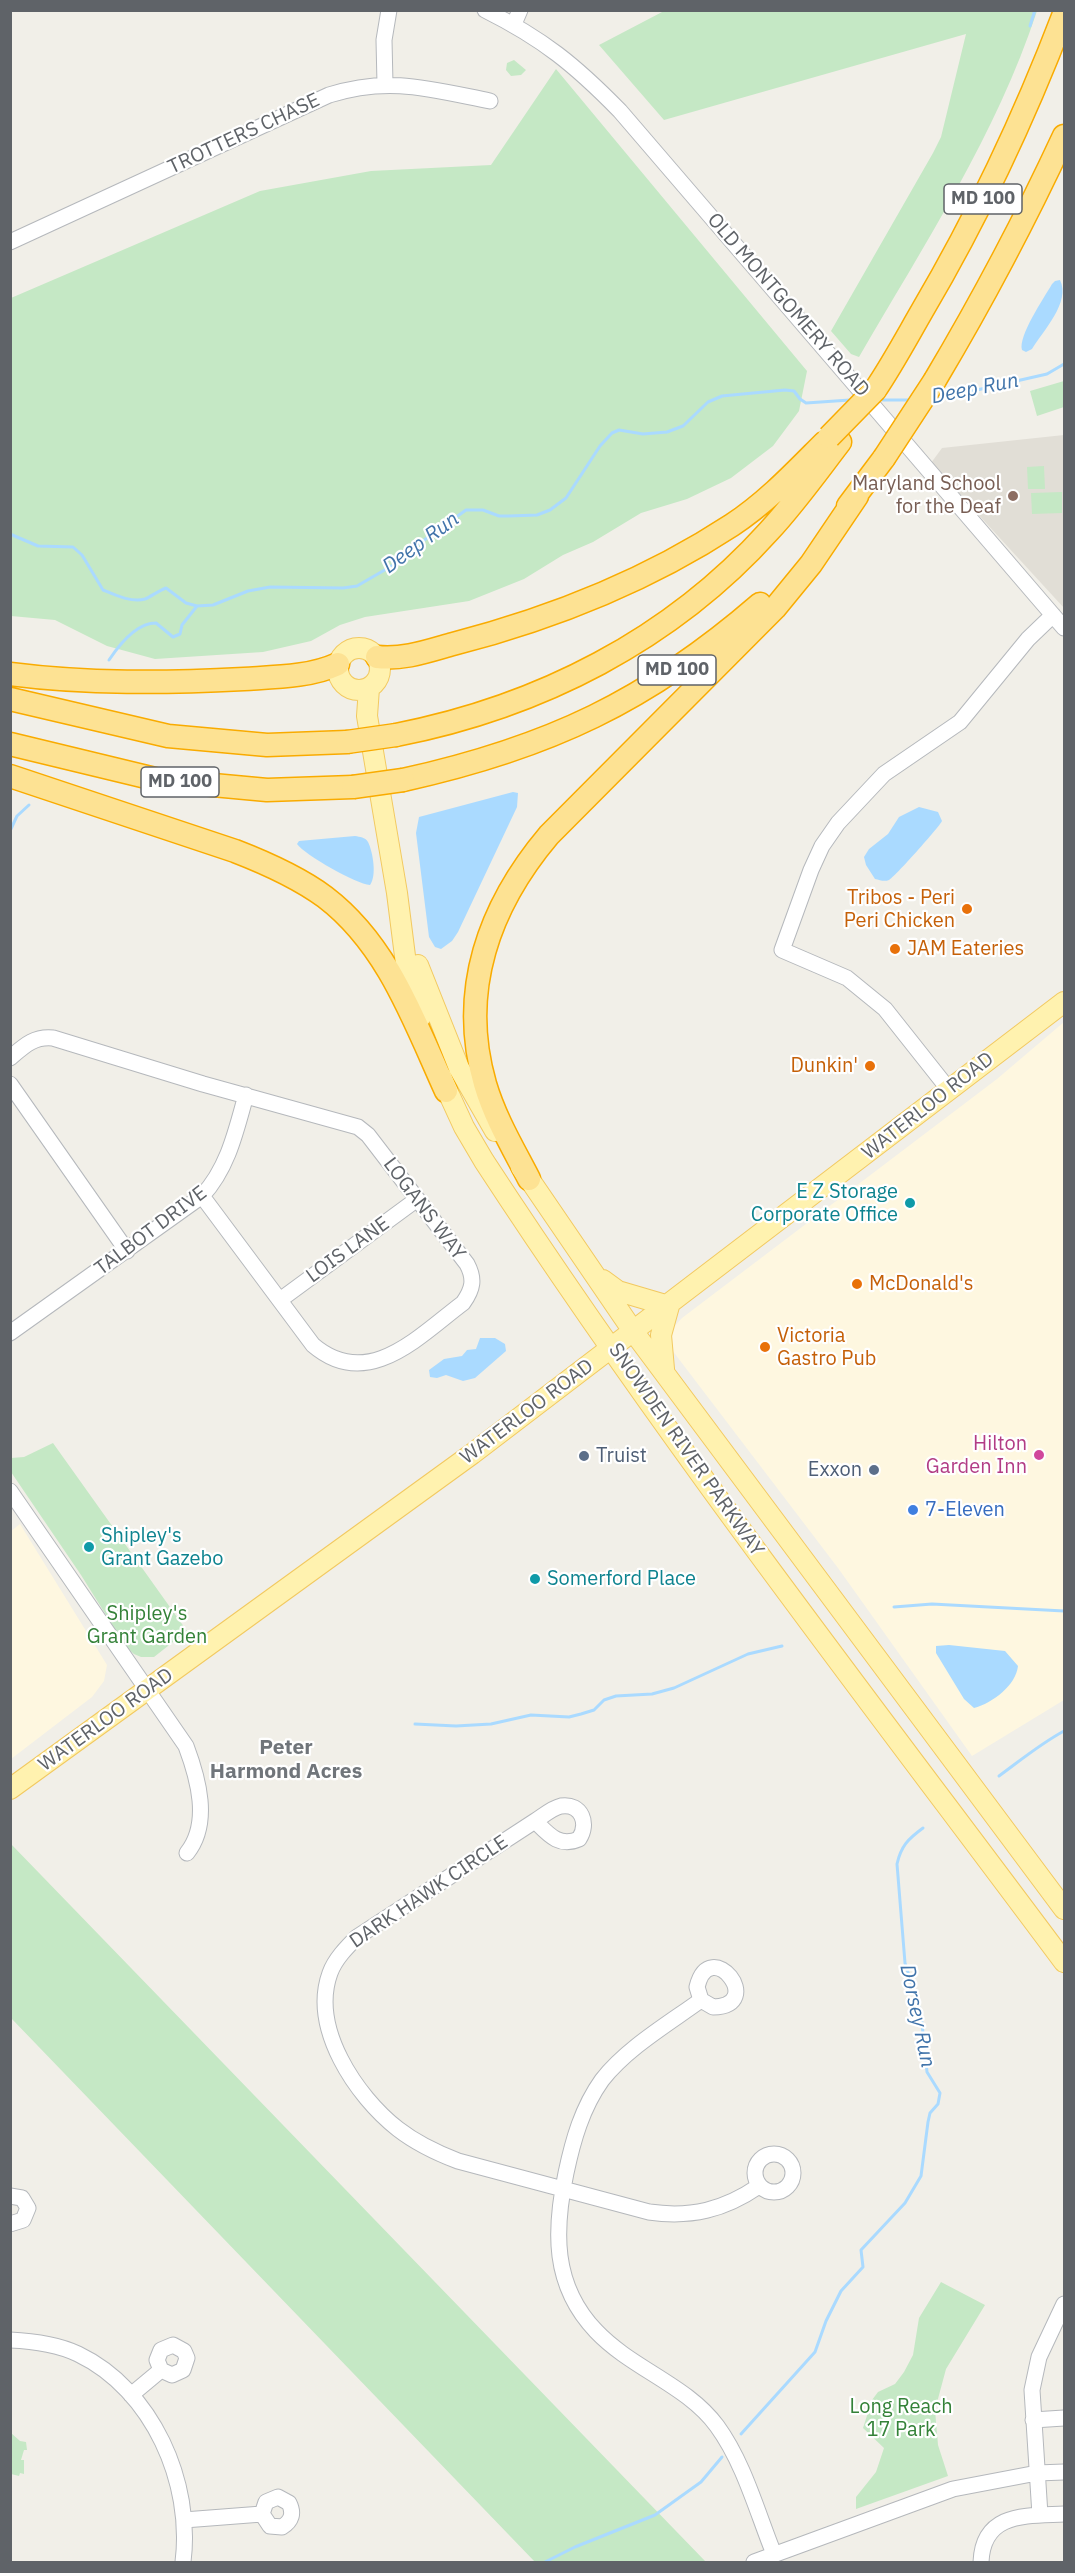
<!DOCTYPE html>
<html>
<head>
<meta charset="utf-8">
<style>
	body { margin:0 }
	#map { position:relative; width:1075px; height:2573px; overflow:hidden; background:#f1efe8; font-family:"IBM Plex Sans",sans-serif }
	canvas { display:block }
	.frame { position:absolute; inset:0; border:12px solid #5f6368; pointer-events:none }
</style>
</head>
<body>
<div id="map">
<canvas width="1075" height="2573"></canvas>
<div class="frame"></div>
</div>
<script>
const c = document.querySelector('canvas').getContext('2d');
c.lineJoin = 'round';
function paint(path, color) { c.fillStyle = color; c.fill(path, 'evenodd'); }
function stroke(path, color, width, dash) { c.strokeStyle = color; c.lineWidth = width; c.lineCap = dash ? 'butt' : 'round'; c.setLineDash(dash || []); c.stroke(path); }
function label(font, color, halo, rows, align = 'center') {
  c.font = font + ' "IBM Plex Sans",sans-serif'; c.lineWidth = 4.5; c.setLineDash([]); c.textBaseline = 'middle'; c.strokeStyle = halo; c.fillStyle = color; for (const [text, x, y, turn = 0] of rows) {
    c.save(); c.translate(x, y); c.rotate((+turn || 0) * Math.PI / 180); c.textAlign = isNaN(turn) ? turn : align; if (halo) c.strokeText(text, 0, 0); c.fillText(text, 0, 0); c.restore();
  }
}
const commercial = new Path2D(`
	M1064,1022V1700L972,1756L838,1568L672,1350L670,1344L672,1329L682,1318L997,1079Z
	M20,1524L107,1665L104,1681L92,1697L11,1759L10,1532Z`);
const education = new Path2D(`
	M1064,435V608L931,463L942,448Z`);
const green = new Path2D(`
	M664,11H1037C996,135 924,245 859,357L851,354L831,331L933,153L941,137L966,34L664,120L599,45Z
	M514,60L526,70L521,75L511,76L506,70L507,63Z
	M556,69L807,371L799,411L773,446L731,478L687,499L641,513L593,542L563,555L524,579L469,601L365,617L340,625L311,641L263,652L155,659L107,646L55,620L11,616V298L260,191L371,171L491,165Z
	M1064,381V407L1037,416L1030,391Z
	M1044,466L1045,489H1028L1027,467Z
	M1062,492V513L1032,514L1031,493Z
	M53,1443L187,1631L154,1657H141L134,1654L126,1647L81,1575L11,1472V1458L24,1457Z
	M10,1844H11L706,2562H535L11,2018Z
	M941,2282L985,2305L946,2369L935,2410L938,2445L948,2476L856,2509V2497L876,2472L884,2448L863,2428L872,2400L878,2392L895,2384L904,2372L913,2355L919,2318Z
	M11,2433L20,2441L26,2442L27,2450H24L21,2460H24V2474L20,2473L19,2476L11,2474Z`);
const water = new Path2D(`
	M1060,280C1071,302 1043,331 1032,349L1026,352L1022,350C1018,336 1044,298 1052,284L1055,281Z
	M513,792L518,793L517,807L458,932L452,941L441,949L435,947L429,937L416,833L419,817Z
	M919,807L938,812L942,821C940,826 894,878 889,880C884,882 880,880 875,879L866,865L864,857L869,849L888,834L899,817Z
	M355,836C360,837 365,837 368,842C373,852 377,876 370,885C356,884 305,855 297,844L299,841Z
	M480,1338H495L505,1344L506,1351L475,1378L463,1381L446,1375L437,1378L430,1377L429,1370L444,1359L462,1356L467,1350L476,1349Z
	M949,1645L1005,1651L1018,1666C1016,1685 993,1703 974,1708L964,1699L936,1653V1646Z`);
const stream = new Path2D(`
	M1030,26L1035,10
	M883,400H911
	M933,400L1047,374L1064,364
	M10,534L38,546L73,547L82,555L103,590C115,595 132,603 145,599C152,596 158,591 166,588L186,603L197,606L213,605L248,591L270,587L343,588L357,586L395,564L409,551L466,510H483L499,516H509L537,515L550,510L566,498L600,446L612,433L619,430L643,434L667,432L683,426L708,402L722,396L785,390L794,391L800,399L806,403L850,400
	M109,660C119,645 137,623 156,623L173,637L180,634L182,625L197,606
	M10,831L17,816L29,805
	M894,1607L932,1604L1064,1611
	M415,1724L456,1726L491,1724L531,1715L569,1717L581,1714L594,1710L604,1700L616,1696L652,1694L674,1688L748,1654L782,1646
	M999,1776C1021,1760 1040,1744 1064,1731
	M741,2434L815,2352L826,2321L841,2291L863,2267L861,2250L905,2203L921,2176L928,2122L930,2113L938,2104L940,2093L927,2072L921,2014L905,1963L897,1864C901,1846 908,1839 923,1828
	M545,2562L575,2547L655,2515L701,2482L722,2457`);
const minor = new Path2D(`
	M485,10C543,39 575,65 620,111L1064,628
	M514,24L520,10
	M385,84L384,40L389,10
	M10,242L329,95C389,76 430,89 490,101
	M10,1058C24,1046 34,1036 53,1038L203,1084L358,1127L368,1135L467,1264C475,1279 473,1289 463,1303C419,1336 368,1392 313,1345L202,1196
	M10,1084L127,1251
	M950,1091L885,1009L847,978L782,950L811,870L822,846L838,823L884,774L960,722L1028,639L1053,615
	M280,1300L416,1200
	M10,1333L202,1196C228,1168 236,1131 246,1095
	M10,1491L186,1746C198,1778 211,1823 187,1853
	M535,1821C548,1834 559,1848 579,1839C589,1824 582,1803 561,1806C552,1808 543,1816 535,1821L357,1937C347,1947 335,1959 330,1973C310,2028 356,2096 398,2129C416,2143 437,2153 458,2161L649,2212C691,2218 724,2210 759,2186
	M701,2000L697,1987C710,1934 767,2006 713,2007L701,2000C668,2024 627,2048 602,2080C582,2108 573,2140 566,2173C554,2230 552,2285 596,2331C632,2369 687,2385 717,2426C744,2463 757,2512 774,2554
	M755 2173a19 19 0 1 1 38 0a19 19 0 1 1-38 0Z
	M10,2196L22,2198L28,2208L23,2220L10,2224
	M10,2340C33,2341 57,2344 78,2354C153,2390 193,2483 183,2562
	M131,2395L161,2370L172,2375L183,2370L187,2358L184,2351L173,2345L161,2350L157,2360L161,2370
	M1033,2420L1064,2418
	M1040,2515L1032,2390L1039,2357L1064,2304
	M184,2520L262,2514L266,2502L278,2497L289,2503C294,2513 292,2521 282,2527L270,2526L262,2514
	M754,2562L953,2489L1037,2473L1064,2472
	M981,2562C983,2512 1026,2516 1064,2514`);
const major = new Path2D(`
	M338 669a21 21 0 1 1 42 0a21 21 0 1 1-42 0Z
	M369,688L367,716L397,893L406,964L420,1018
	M418,965L459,1068L495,1131
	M441,1077L464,1127L484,1161C664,1437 867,1698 1064,1962
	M521,1167L633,1331L1064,1909
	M603,1280L618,1291L669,1306
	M664,1369L661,1335L669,1306
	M10,1789L472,1454L1064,1002`);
const highway = new Path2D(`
	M935,380C982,301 1025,220 1064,136
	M875,390C892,365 907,337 922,311C978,216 1025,116 1064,14
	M848,506L884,458
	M377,657C403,660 428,651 453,644C550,619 648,580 732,525C767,502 795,472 824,443
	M10,674C88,684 166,683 244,679C275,677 310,677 338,664
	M10,699L168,736L267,745L347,742
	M396,735C539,707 671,640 769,531C795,503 817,472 840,442
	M10,744L159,780L267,790L353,787
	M10,776L235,851C266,863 298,877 325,897C388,945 414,1021 446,1091
	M403,780C548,748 648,701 760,604
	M529,1179C513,1148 495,1118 485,1084C458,991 489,906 549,835L775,608L811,564L857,496`);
const highwayBridge = new Path2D(`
	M829,437L875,390
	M884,458L935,380
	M347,742L396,735
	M353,787L403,780`);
const markers = [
	[1013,496,6,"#8d6e63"],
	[967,909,6,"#e8710a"],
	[895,949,6,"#e8710a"],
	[870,1066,6,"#e8710a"],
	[910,1203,6,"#0f9aa8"],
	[857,1284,6,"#e8710a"],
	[765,1347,6,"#e8710a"],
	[1039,1455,6,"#d1479c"],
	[584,1456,6,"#5c6f8a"],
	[874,1470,6,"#5c6f8a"],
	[913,1510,6,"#3f7fe0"],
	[89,1547,6,"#0f9aa8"],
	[535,1579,6,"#0f9aa8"]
];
const shields = [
	[983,199,78],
	[677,670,78],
	[180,782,78]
];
const shieldNames = [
	["MD 100",983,199],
	["MD 100",677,670],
	["MD 100",180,782]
];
const streetNames = [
	["TROTTERS CHASE",244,134,-25],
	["OLD MONTGOMERY ROAD",788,305,49],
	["WATERLOO ROAD",928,1106,-38],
	["LOGANS WAY",424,1209,53],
	["TALBOT DRIVE",151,1231,-37],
	["LOIS LANE",348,1250,-36],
	["WATERLOO ROAD",527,1412,-37],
	["SNOWDEN RIVER PARKWAY",686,1450,55],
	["WATERLOO ROAD",106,1720,-36],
	["DARK HAWK CIRCLE",429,1892,-34]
];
const educationNames = [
	["Maryland School",1001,484],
	["for the Deaf",1001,507]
];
const foodNames = [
	["Tribos - Peri",955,898,"right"],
	["Peri Chicken",955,921,"right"],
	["JAM Eateries",907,949],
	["Dunkin'",858,1066,"right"],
	["McDonald's",869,1284],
	["Victoria",777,1336],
	["Gastro Pub",777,1359]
];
const cultureNames = [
	["E Z Storage",898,1192,"right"],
	["Corporate Office",898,1215,"right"],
	["Shipley's",101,1536],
	["Grant Gazebo",101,1559],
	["Somerford Place",547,1579]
];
const hotelNames = [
	["Hilton",1027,1444],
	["Garden Inn",1027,1467]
];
const serviceNames = [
	["Truist",596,1456],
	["Exxon",862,1470,"right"]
];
const shopNames = [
	["7-Eleven",925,1510]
];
const parkNames = [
	["Shipley's",147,1614],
	["Grant Garden",147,1637],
	["Long Reach",901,2407],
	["17 Park",901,2430]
];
const waterNames = [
	["Deep Run",975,389,-11],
	["Deep Run",421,543,-36],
	["Dorsey Run",917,2016,78]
];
const neighbourhoodNames = [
	["Peter",286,1748],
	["Harmond Acres",286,1772]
];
paint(commercial, '#fef7e0');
paint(education, '#e1ded6');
paint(green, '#c5e8c5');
paint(water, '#aadaff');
stroke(stream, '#aadaff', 3);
stroke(minor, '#b5b8bc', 17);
stroke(major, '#f2c960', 22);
stroke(highway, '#f9ab00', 25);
stroke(minor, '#fff', 15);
stroke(major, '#fff2af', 20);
stroke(highway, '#fde293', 22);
stroke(highwayBridge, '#f9ab00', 25, []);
stroke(highwayBridge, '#fde293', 22);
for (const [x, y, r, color] of markers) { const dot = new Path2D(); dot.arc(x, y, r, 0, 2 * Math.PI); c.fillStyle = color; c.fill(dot); stroke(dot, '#fff', 2); }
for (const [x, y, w] of shields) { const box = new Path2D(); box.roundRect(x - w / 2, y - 15, w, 30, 4.5); c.fillStyle = '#fff'; c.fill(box); stroke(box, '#5f6368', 1.5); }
label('bold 18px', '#5f6368', null, shieldNames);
label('20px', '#5f6368', '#fff', streetNames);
label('20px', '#785e54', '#fff', educationNames, 'right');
label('20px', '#c56008', '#fff', foodNames, 'left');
label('20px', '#0d838f', '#fff', cultureNames, 'left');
label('20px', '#b23c85', '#fff', hotelNames, 'right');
label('20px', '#4e5e75', '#fff', serviceNames, 'left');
label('20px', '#366cbe', '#fff', shopNames, 'left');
label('20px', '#348238', '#fff', parkNames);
label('italic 21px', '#4174aa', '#fff', waterNames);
label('bold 21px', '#70757a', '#fff', neighbourhoodNames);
</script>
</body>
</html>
